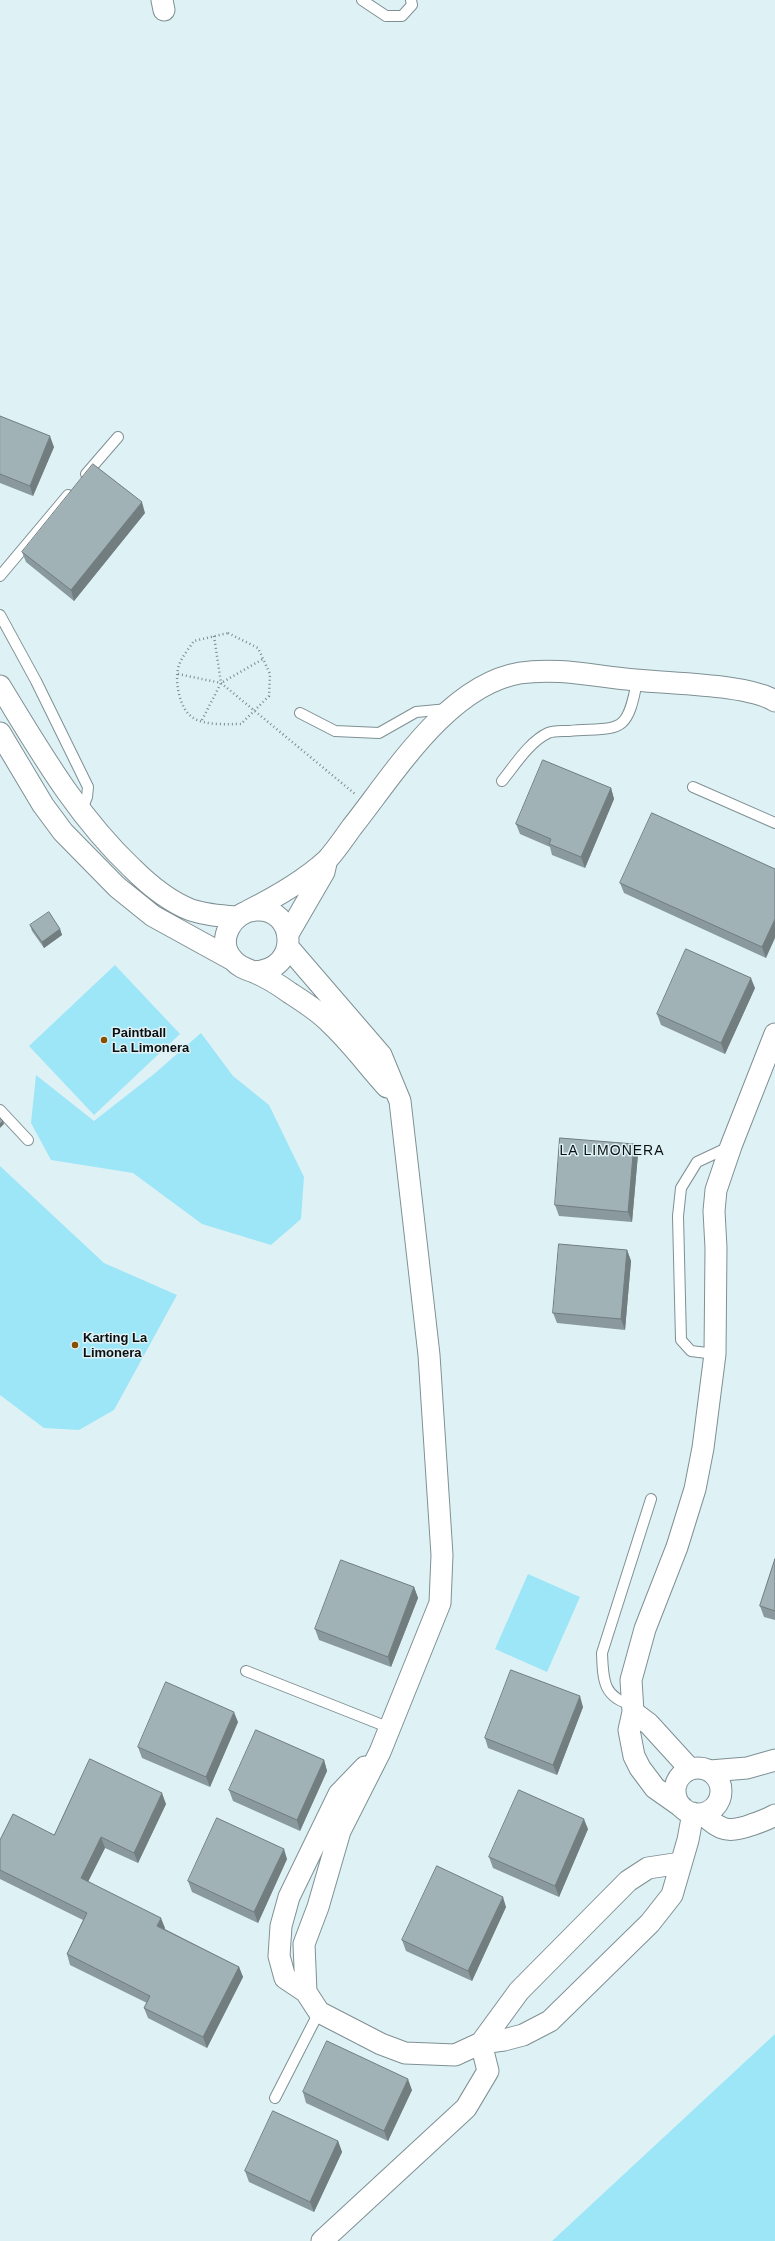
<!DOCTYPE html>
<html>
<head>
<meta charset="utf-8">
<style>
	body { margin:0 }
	canvas { display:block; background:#def1f5 }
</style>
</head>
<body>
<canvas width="775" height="2241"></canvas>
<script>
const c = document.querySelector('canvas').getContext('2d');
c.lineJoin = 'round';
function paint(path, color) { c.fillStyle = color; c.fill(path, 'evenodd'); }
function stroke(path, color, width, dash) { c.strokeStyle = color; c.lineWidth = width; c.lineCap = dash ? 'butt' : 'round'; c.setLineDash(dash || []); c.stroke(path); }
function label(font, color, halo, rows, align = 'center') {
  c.font = font + ' Helvetica,sans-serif'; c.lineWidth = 3; c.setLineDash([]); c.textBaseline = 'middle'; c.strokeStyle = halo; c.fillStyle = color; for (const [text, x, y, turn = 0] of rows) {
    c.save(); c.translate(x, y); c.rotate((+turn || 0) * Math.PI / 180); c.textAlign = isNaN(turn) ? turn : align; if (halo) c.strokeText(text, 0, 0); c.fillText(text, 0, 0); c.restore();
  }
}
const green = new Path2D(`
	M115,965L180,1034L94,1115L29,1046Z
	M201,1033L233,1076L269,1105L304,1177L301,1219L271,1245L202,1224L133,1173L51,1160L31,1123L36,1075L94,1121L154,1074Z
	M0,1166L104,1263L177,1295L114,1410L79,1430L44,1428L0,1395Z
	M528,1574L580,1597L547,1672L495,1649Z
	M775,2034V2241H552Z`);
const path = new Path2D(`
	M228,633L258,648L270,674L269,696L241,724C228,724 204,726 192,717C179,708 174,679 179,665C182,657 189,648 194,641Z
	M214,636L221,683
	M178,674L221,683L355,794
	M202,720L221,683L263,659`);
const lane = new Path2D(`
	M362,0L386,16H402L412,5L411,0
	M86,474L118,437
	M0,576L68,495
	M0,615L36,681L88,787L87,797L81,812
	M300,713L335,731L379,733L416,712L448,709
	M502,781C515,765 529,742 548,733C554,730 563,731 569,731C620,727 627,736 637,681
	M693,787L775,823
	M0,1110L28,1140
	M715,1354L691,1351L681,1340L678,1216L681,1188L697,1162L729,1147
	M246,1671L390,1728
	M633,1705C603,1698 603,1680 602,1653L651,1499
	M275,2098L319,2012`);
const street = new Path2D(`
	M162,0L164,10
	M0,686C40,751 76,815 132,868C149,885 168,901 191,910C206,915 221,916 236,917
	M0,733L43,805L63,832L117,887L153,916L233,960
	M248,911C276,897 304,881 327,860C336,850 344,838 352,827C394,774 448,685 520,673C559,667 597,677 636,680C671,684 747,684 775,701
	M288,934L324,872L326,863
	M288,947L381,1055L400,1101L429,1355L442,1555L440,1603L380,1752L340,1831L318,1907L304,1944L306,1992
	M254,972C302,970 296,907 256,910C232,911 215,941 233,960C239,967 246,969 254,972C266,977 279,985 290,993C304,1002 320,1012 331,1024C352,1044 368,1066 387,1087
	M633,1712L649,1724L690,1769
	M365,1767L339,1794L289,1897L281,1926L279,1956L285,1978L306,1992L319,2012L381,2044L405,2053L455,2055L481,2043L504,2040L523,2035L550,2021L650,1923L672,1895L688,1840L693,1813
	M675 1791a23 23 0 1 1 46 0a23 23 0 1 1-46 0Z
	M710,1771L747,1768L775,1760
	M682,1807L655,1788L640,1768L634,1756L629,1730L633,1712L631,1680L645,1629L677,1547L695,1489L703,1448L715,1354L716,1248L714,1211L716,1190L731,1146L775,1034
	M703,1814C720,1831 729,1833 751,1825C760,1822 768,1819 775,1815
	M322,2241L466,2108L488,2071L481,2043L519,1991L628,1881L648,1868L681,1863`);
const wall = new Path2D(`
	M0,416L54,447L33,496L0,483Z
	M145,513L74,601L26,562L22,552Z
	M611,788L614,799L585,868L552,855L550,847L520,834L516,824Z
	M775,869L766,958L624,893L620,883Z
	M30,925L60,929L62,935L44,948L32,931Z
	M755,988L725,1054L661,1025L657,1014Z
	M634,1144L638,1154L632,1222L559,1216L555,1205Z
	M627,1250L631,1261L625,1330L557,1323L553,1313Z
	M775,1559V1620L764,1617L760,1606Z
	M414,1587L418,1598L391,1667L319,1640L315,1629Z
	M583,1707L557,1775L488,1748L485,1738Z
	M238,1722L210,1787L142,1758L138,1747Z
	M324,1760L327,1771L300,1831L233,1801L229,1790Z
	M166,1804L138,1863L105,1848L88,1881L165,1928V1929L239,1967L243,1977L207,2048L148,2018L144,2008L147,2003L70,1965L67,1954L83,1920L0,1879V1840L54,1835Z
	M588,1829L559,1897L493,1868L489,1857Z
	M287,1859L258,1923L192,1892L188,1881Z
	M506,1907L472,1981L406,1951L402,1940Z
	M412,2090L388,2141L306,2103L303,2092Z
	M338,2141L342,2152L314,2212L249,2182L245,2171Z`);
const shadedWall = new Path2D(`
	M50,436L54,447L33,496L30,486Z
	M142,502L145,513L74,601L71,590Z
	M611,788L614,799L585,868L581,857Z
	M775,919V938L766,958L762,947Z
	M60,929L62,935L44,948L42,942Z
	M751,978L755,988L725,1054L721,1043Z
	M3,1121L4,1124L0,1128V1124Z
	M634,1144L638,1154L632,1222L628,1212Z
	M627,1250L631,1261L625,1330L621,1319Z
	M414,1587L418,1598L391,1667L388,1657Z
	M580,1696L583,1707L557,1775L553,1765Z
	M234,1712L238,1722L210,1787L206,1777Z
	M324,1760L327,1771L300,1831L297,1820Z
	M162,1793L166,1804L138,1863L134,1853Z
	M584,1819L588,1829L559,1897L555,1886Z
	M101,1837L105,1848L85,1888L81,1878Z
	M284,1849L287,1859L258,1923L254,1912Z
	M503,1897L506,1907L472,1981L468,1971Z
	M161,1918L165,1928L161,1936L157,1926Z
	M239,1967L243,1977L207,2048L203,2037Z
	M408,2079L412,2090L388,2141L384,2131Z
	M338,2141L342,2152L314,2212L310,2202Z`);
const building = new Path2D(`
	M0,416L50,436L30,486L0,474Z
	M93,464L142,502L71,590L22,552Z
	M543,760L611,788L581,857L549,844L551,839L516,824Z
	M652,813L775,869V919L762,947L620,883Z
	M49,912L60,929L42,942L30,925Z
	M686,949L751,978L721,1043L657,1014Z
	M0,1118L3,1121L0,1124Z
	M560,1138L634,1144L628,1212L555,1205Z
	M559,1244L627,1250L621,1319L553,1313Z
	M775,1559V1611L760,1606Z
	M341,1560L414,1587L388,1657L315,1629Z
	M511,1670L580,1696L553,1765L485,1738Z
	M166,1682L234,1712L206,1777L138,1747Z
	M256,1730L324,1760L297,1820L229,1790Z
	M90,1759L162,1793L134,1853L101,1837L81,1878L161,1918L157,1926L239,1967L203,2037L144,2008L150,1996L67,1954L87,1913L0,1870V1840L13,1814L54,1835Z
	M519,1790L584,1819L555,1886L489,1857Z
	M217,1818L284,1849L254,1912L188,1881Z
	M437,1866L503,1897L468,1971L402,1940Z
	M327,2041L408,2079L384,2131L303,2092Z
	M273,2111L338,2141L310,2202L245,2171Z`);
const markers = [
	[104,1040,4,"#874f01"],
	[75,1345,4,"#874f01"]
];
const poiNames = [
	["Paintball",112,1033],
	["La Limonera",112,1048],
	["Karting La",83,1338],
	["Limonera",83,1353]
];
const neighbourhoodNames = [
	["LA LIMONERA",612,1151]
];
paint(green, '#9de6f8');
stroke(lane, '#7f9094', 12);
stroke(street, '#7f9094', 23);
stroke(path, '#7d8b8d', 2.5, [1, 3]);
stroke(lane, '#fff', 10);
stroke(street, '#fff', 21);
paint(wall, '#8a999d');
paint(shadedWall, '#717d7f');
paint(building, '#a1b2b6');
stroke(building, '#717d7f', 1);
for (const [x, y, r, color] of markers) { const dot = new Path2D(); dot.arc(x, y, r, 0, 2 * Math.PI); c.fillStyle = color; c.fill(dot); stroke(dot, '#def1f5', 1.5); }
label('bold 13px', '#0a1011', '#def1f5', poiNames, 'left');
c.letterSpacing = '1px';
label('14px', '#0a1011', '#def1f5', neighbourhoodNames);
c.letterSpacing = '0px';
</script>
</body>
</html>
